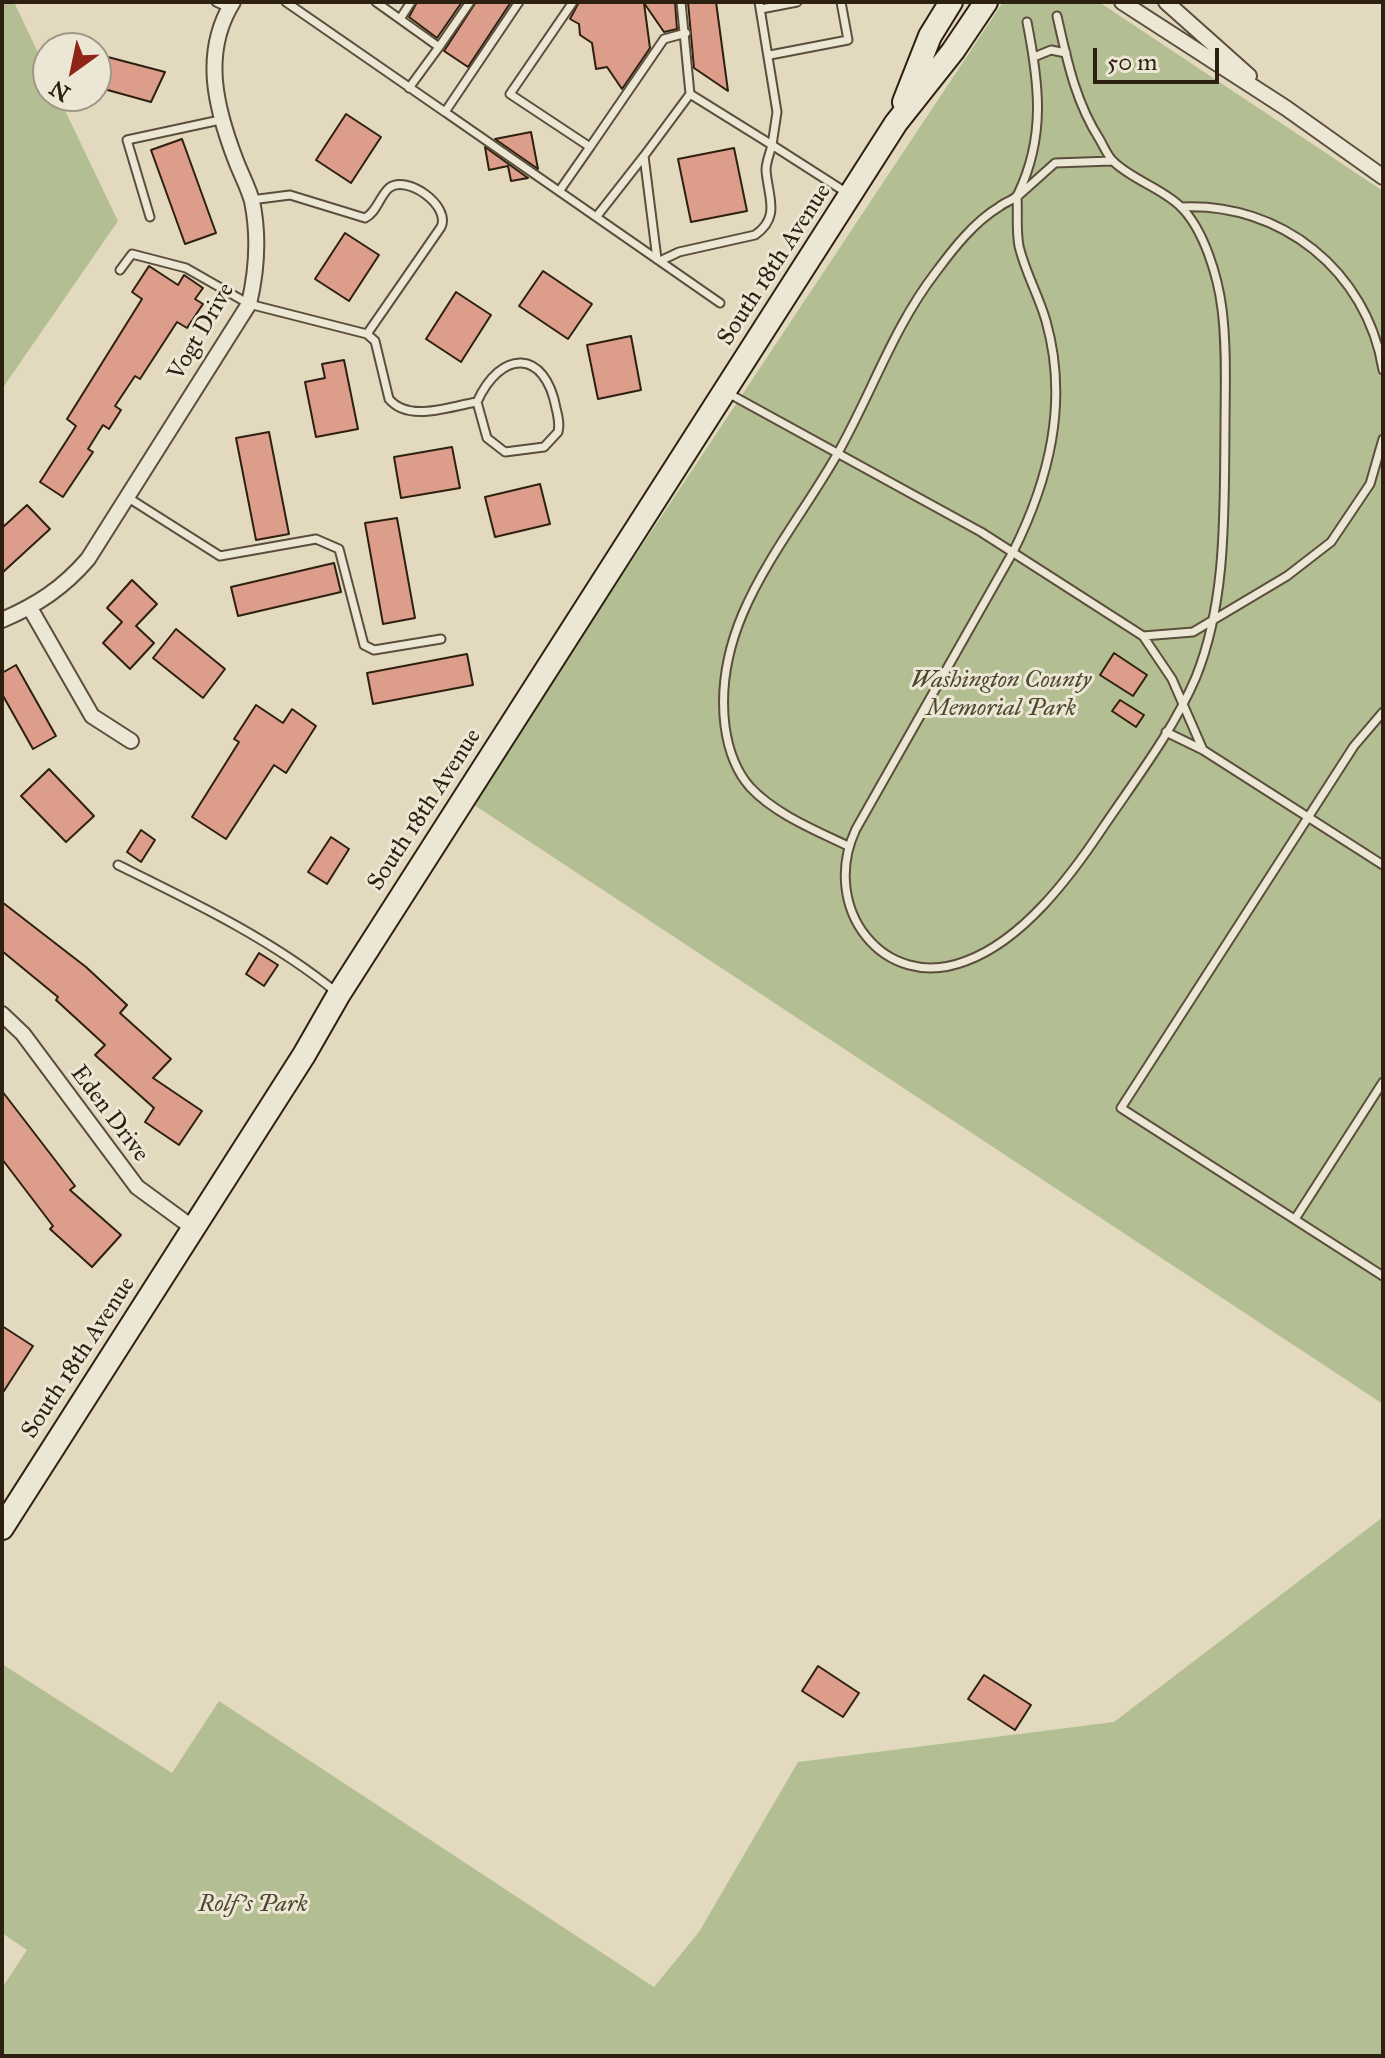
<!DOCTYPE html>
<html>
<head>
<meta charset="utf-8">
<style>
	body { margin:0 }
	#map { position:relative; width:1385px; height:2058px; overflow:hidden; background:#e2d9bf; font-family:"IM FELL Great Primer",serif }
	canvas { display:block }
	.frame { position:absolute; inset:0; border:4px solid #2e2010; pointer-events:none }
	.north { position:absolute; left:32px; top:32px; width:80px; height:80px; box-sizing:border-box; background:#ece6d5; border:2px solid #a09786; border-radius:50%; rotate:213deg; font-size:22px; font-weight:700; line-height:32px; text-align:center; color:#2e2010 }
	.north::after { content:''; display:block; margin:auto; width:28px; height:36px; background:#8f2418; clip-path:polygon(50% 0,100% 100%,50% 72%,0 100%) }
	.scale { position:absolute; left:1093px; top:48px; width:126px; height:36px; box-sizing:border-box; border:4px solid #2e2010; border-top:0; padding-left:10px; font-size:24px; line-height:28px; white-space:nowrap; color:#2e2010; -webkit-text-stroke:6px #ece6d5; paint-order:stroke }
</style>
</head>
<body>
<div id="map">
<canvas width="1385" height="2058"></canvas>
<div class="frame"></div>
<div class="north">N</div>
<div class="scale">50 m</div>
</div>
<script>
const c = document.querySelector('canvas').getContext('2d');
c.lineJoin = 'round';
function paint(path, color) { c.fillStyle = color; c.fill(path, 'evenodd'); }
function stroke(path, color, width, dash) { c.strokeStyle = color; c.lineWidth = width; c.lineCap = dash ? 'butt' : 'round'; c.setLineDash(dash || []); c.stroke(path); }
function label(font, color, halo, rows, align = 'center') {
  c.font = font + ' "IM FELL Great Primer",serif'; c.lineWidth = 6; c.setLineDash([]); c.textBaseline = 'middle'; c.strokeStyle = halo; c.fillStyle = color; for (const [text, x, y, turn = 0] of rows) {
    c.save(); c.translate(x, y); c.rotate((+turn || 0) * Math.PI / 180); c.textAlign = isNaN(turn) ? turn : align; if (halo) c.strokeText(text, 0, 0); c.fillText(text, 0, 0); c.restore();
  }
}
const green = new Path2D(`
	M2,2H14L48,74V96H58L118,221L2,389Z
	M1003,2H1099L1383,191V1404L471,803Z
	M1383,1517V2056H2V1988L27,1950L2,1933V1664L172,1773L219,1701L654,1987L699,1932L798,1762L1114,1722Z`);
const building = new Path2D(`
	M417,2H462L437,38L409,17Z
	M476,2H511L468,67L444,51Z
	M579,2H675L677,29L664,32L644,3L650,48L622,89L607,67L596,69L592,43L580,35L579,24L570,19Z
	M688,2H716L728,91L694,68Z
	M104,56L165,72L151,102L104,89L106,79L98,76Z
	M346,114L381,137L351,183L316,160Z
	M531,132L538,169L495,139Z
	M182,139L216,233L185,244L151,150Z
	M485,147L528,178L511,181L508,166L489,170Z
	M734,148L747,211L691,222L678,159Z
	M345,233L379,255L349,301L315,279Z
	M149,266L178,285L184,275L203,288L195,299L203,304L187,328L177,322L140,379L135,376L115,406L121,410L109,429L103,425L88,449L93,452L63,497L40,482L76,426L67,419L142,299L132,292Z
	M543,271L592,304L568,339L519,306Z
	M456,292L491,315L461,362L426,339Z
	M631,336L641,390L598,399L587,345Z
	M344,360L358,429L316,437L305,382L325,378L322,364Z
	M269,432L289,534L256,540L236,438Z
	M452,447L460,488L401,498L394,457Z
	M540,484L550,524L495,537L485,497Z
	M27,505L50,529L2,573V528Z
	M397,518L415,618L383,624L365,523Z
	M334,563L341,592L238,616L231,587Z
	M132,580L157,604L136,626L154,643L130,669L103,643L122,622L107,608Z
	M176,629L225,669L203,698L153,658Z
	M1114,653L1147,675L1133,696L1100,675Z
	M467,654L473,685L373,704L367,673Z
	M16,665L56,736L33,749L2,694V673Z
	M1120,700L1144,715L1136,727L1112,711Z
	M256,705L283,723L292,709L316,726L286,773L274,765L226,839L192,817L239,742L234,739Z
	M49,769L94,816L66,842L21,796Z
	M141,830L155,840L141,862L127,852Z
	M331,837L349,849L327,884L308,872Z
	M2,902L86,967L127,1005L120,1013L171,1059L153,1078L202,1111L179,1145L145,1122L154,1108L95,1055L105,1045L56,1000L58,997L2,951Z
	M259,953L278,965L264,986L246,974Z
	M2,1091L75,1186L70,1190L121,1235L92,1267L50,1229L53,1226L2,1159Z
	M2,1326L33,1346L2,1394Z
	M818,1666L859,1693L843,1717L802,1691Z
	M984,1675L1031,1705L1015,1730L968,1699Z`);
const lane = new Path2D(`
	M216,2L229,8
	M286,2L445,112L519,2
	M376,2L439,47L470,2
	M573,2L510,94L590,147L664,39L686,33
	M759,2L777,112L772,145L847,193
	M761,9L797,2
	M1057,16C1067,60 1075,101 1100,140C1104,147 1108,157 1114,162C1133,180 1161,188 1180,206C1204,229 1218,277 1222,309C1227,349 1225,389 1225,428C1224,511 1227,600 1196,677C1173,731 1135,780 1102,829C1070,877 1023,940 966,961C883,993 819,907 856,829L1013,552C1049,480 1069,402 1046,321C1039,296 1025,272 1019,246C1016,230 1018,213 1017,197L1055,163L1112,161
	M400,19L411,2
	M770,55L848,40L841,2
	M1034,57L1051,50L1066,53
	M409,88L439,47
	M445,112L720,303
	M560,190L590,147
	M251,200L290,195L365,218C377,212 379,197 389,188C407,174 451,206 441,227L367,334
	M1181,207C1281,202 1367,271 1383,370
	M597,216L644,156
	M150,217L127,140L220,120
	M657,259L644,156L690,94
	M660,261L679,252L755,235C781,217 768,197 766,170C766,162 770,153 772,145L690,94L681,2
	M120,270L132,254L186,268L249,304L367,334L375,341L389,399C409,423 450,406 477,402L487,438L505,452L544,447L558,432C560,424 558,416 556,408C545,349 501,349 477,402
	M726,392L981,532L1143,636L1172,679L1203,750
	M127,497L220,556L316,539L339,549L364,645L374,650L441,639
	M1143,636L1193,632L1287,576L1331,542L1370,484L1383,439
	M1383,712L1354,746L1121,1108L1383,1276
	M1166,732L1203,750L1383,865
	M848,846C815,830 775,814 750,787C735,770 728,748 725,726C712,621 786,543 835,458C871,396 892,329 936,272C953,249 974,222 999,207C1005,202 1015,200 1018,194C1046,136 1039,83 1027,22
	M118,865C193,902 271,939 336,992
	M1295,1219L1383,1082`);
const street = new Path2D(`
	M1122,2L1286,108L1383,177
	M1166,2L1249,76
	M30,608L92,716L131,741
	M2,620C37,605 63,588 88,559L249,304C257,270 259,235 252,201C248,187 241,174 236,161C216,109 201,53 233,2
	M2,1014L23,1034L137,1187L193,1228`);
const secondary = new Path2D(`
	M904,102L930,36L951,2
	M2,1528L304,1055L339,994L896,123L953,51L986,2`);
const streetNames = [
	["South 18th Avenue",775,265,-57],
	["Vogt Drive",202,332,-60],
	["South 18th Avenue",425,810,-57],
	["Eden Drive",109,1114,53],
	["South 18th Avenue",79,1358,-57]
];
const parkNames = [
	["Washington County",1001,681],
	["Memorial Park",1001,709],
	["Rolf's Park",253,1905]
];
paint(green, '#b3bf92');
paint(building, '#dc9d8b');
stroke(building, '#2e2010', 2);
stroke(lane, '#5b4e3c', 11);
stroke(street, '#5b4e3c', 18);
stroke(secondary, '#2e2010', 26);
stroke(lane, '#ece6d5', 7);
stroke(street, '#ece6d5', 14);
stroke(secondary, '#ece6d5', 22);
label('24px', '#2e2010', '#ece6d5', streetNames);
label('italic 24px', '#4f4830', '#ece6d5', parkNames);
</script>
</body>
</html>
